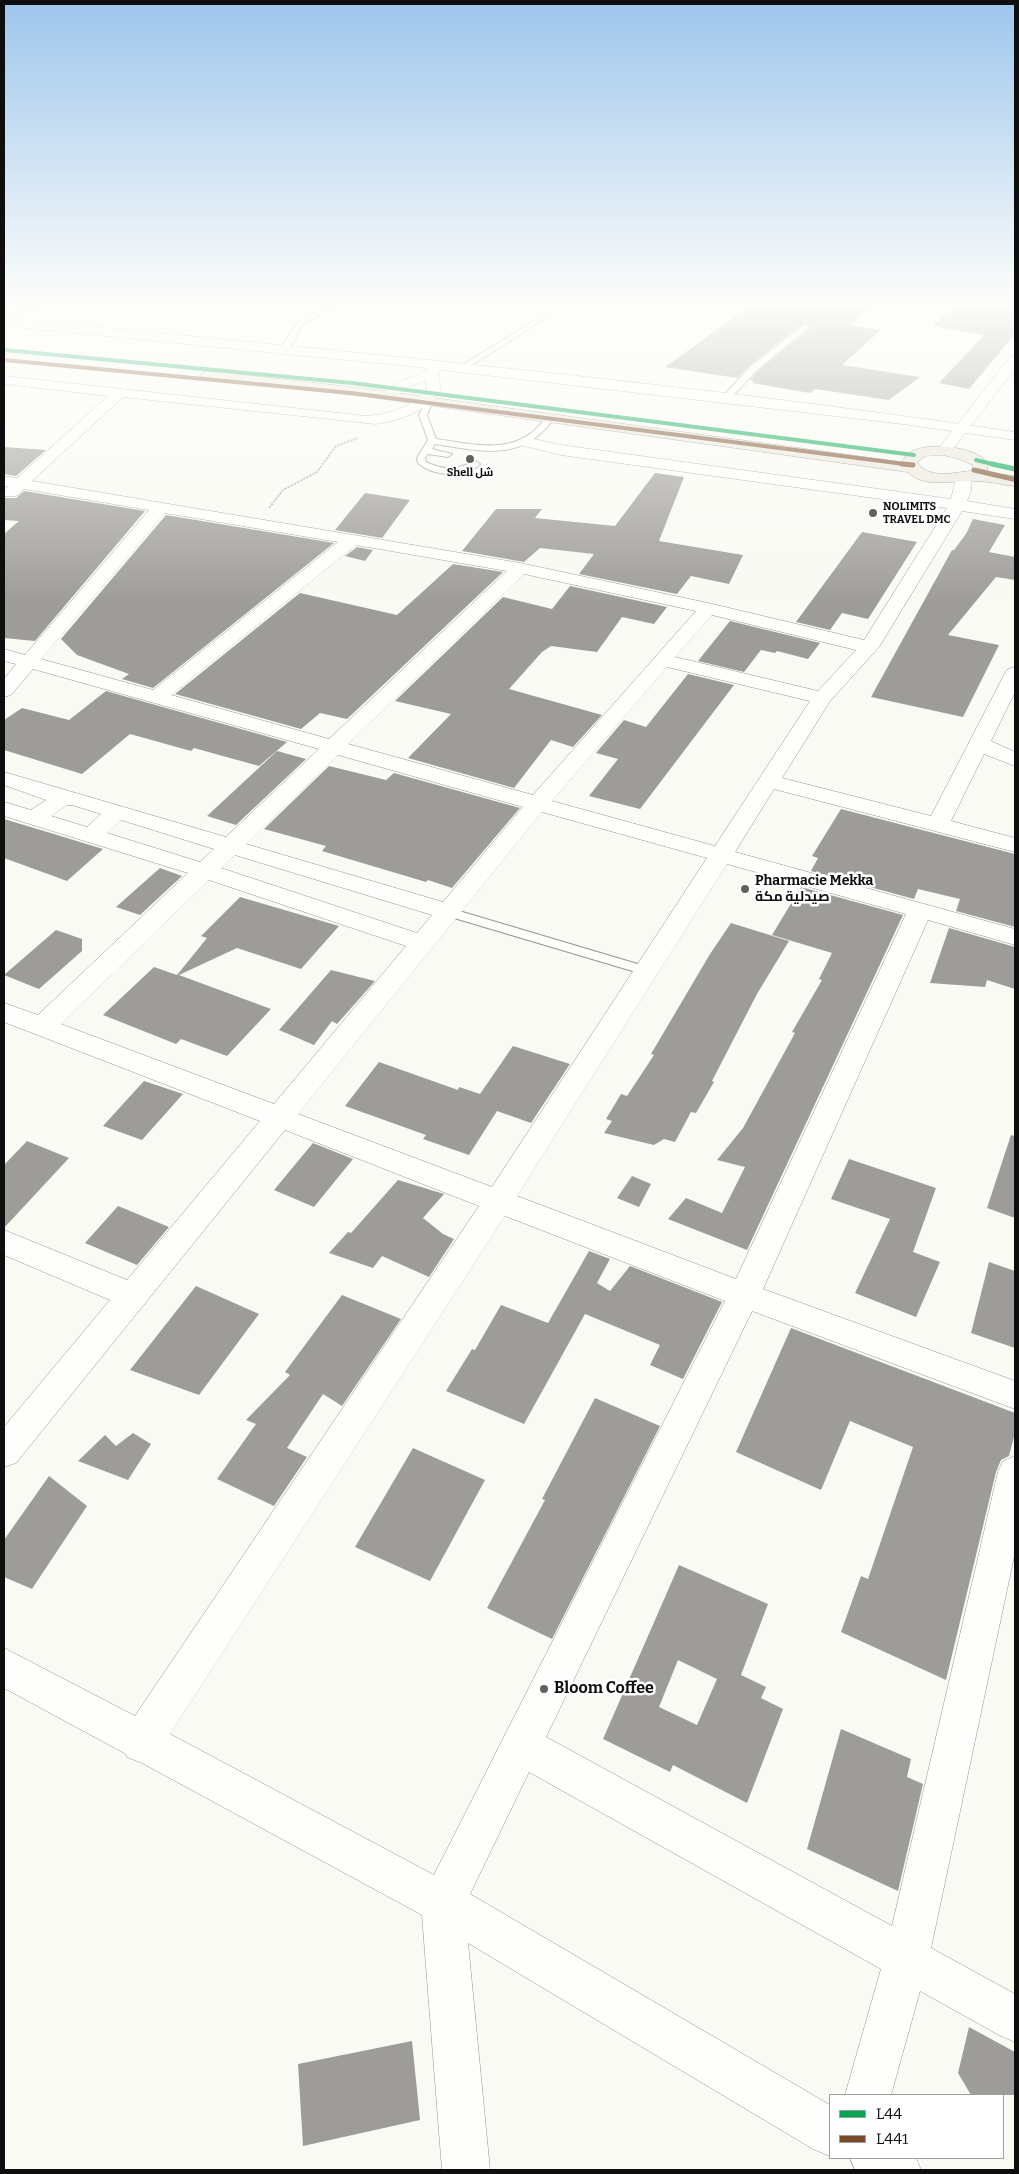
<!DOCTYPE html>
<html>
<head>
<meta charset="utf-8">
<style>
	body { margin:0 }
	#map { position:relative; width:1019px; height:2174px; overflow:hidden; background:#fafaf4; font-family:Bitter,serif }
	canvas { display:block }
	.frame { position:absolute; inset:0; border:5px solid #0e0e0e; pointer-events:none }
	.legend { position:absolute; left:829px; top:2094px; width:175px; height:65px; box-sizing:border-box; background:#fff; border:1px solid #9f9f9f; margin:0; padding:6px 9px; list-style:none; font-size:15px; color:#0e0e0e }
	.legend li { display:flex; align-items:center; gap:10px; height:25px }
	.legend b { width:25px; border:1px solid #9f9f9f }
</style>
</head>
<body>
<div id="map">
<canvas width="1019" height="2174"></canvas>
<div class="frame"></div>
<ul class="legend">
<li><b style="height:6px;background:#00a651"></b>L44</li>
<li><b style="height:6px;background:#7a4b2a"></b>L441</li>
</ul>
</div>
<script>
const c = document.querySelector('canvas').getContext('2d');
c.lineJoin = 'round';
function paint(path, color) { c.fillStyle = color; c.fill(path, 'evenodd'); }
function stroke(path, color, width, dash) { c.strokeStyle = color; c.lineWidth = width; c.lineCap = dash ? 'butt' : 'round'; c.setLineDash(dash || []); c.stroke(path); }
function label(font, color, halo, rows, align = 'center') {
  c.font = font + ' Bitter,Cairo,serif'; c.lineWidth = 5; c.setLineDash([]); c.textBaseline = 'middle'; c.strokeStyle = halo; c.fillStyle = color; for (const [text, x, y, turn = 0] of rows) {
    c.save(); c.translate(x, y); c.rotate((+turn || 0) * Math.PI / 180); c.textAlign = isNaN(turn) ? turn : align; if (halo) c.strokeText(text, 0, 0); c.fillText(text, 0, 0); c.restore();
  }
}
const building = new Path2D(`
	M758,300H877L850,325L881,330L842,365L920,377L889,400L815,389L810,393L752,383L754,381L750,380L758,371L812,326L804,323L750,365L737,378L665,367Z
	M961,300H1003L1015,306V334L969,389L939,383L984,335L933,326Z
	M4,447L46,450L16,476L4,474Z
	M655,473L684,477L659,541L743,555L729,584L691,576L677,594L579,574L594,554L540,548L524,562L462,551L496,509H542L535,518L615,526Z
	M24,491L145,511L35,641L4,638V534L19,521L4,520V498H16Z
	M365,493L410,500L382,538L335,530Z
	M166,515L334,543L153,688L122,679L129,674L77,655L61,639Z
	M973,519L1005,525L989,552L1015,557V580L996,577L948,635L999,645L963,717L871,697L952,550H954L966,534Z
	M862,532L917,542L868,619L842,613L830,630L796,622Z
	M357,547L373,550L365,561L345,556Z
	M453,564L503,572L347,719L320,713L301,729L175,694L300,593L397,615Z
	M570,586L667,607L654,624L622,617L597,652L551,646L542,652L509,689L602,715L573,747L551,740L514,788L408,758L451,714L395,701L503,597L552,609Z
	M730,621L820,643L808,659L777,651L775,653L761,650L744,672L698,661Z
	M688,674L734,685L640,809L589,796L618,759L596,753L624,720L646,727Z
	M106,691L287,742L259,766L194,748L191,751L130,734L82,774L4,750V720L22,708L69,720Z
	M277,751L306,759L236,825L207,816Z
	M329,766L386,780L394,773L520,808L452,888L428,880L426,882L322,851L326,846L264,829Z
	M841,809L1015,854V927L956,911L960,899L918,889L914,899L811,871L818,858L812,856Z
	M4,819L54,834L103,849L67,881L4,858Z
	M160,868L182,876L140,915L116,907Z
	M801,887L903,915L747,1250L668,1219L686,1198L722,1213L745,1167L717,1160L743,1128L795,1033L792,1032L822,980L819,979L832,953L772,935Z
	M240,897L339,926L301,969L237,948L179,975L271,1009L227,1056L181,1039L176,1044L103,1015L154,967L177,975L207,938L201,936Z
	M731,923L789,941L757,994L712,1081L714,1082L696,1113L691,1112L675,1142L664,1139L654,1145L604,1133L612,1121L606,1119L621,1094L627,1096L654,1055L651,1054L710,954Z
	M949,928L1015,947V989L987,980L985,987L930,983Z
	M56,930L82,939V951L39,989L4,975Z
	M331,970L375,981L337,1024L332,1021L314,1045L279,1030Z
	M513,1046L570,1064L531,1123L497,1111L469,1155L423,1139L426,1135L345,1106L379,1062L458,1090L459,1087L480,1094Z
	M144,1081L183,1094L142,1140L103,1126Z
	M1011,1135L1015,1136V1218L987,1208Z
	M27,1141L69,1158L4,1228V1165Z
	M313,1143L353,1159L314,1207L274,1190Z
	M849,1159L936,1188L913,1252L940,1262L916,1317L855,1293L890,1219L831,1199Z
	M632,1176L651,1184L639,1207L617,1198Z
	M398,1180L444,1194L423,1218L443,1234L454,1239L429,1277L382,1256L373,1268L329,1253L348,1232L351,1233Z
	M118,1206L169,1227L137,1265L85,1243Z
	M589,1251L610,1259L597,1283L610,1291L630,1266L722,1302L683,1379L650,1365L660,1345L585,1314L524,1424L446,1391L472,1349L475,1350L501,1305L548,1323Z
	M989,1262L1015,1271V1348L971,1333Z
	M196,1286L259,1314L199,1395L130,1370Z
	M342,1295L401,1319L342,1406L323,1394L287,1448L307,1457L274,1506L217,1479L256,1424L246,1420L290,1375L285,1372Z
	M791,1328L1015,1413V1433L1009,1456L1001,1460L996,1472L946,1680L841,1632L861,1576L868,1579L913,1447L850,1421L821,1490L736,1452Z
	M595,1398L660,1426L552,1639L487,1608L545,1500L542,1499Z
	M133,1433L151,1444L128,1480L78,1461L105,1435L116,1446Z
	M413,1448L485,1480L430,1581L355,1547Z
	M49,1476L87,1506L32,1589L4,1577V1540Z
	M679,1565L768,1604L741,1675L766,1687L761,1698L783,1709L747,1803L673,1765L670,1772L603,1739ZM678,1660L717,1679L697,1725L659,1707Z
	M841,1729L911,1759L907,1777L923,1784L898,1891L807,1849Z
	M969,2027L1015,2052V2095H971L958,2073Z
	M412,2041L420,2120L303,2146L298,2064Z`);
const path = new Path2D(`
	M269,508L283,490L317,472L336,446L358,438`);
const service = new Path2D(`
	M4,300L36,302L49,300L4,321V317L29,305Z
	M337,300H345L302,325L293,343L285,350H279L297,323Z
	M547,313L552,314L466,369L459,367Z
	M804,325L810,326L757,370L728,401H722V397L751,366Z
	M426,399L433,401L427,415L436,439C479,445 519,457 547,416L554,418C523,463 481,451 435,444L432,449L452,454L448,457L428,454L425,458L426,462C448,472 455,469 476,461L480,464C466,479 432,476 418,463L417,458L428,440L419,415Z
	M449,908L651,968L653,971L646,975L444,915L442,912Z`);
const minor = new Path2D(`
	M4,318C342,351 680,382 1015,432V440L903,424L442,370L438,373L441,389C425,412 402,420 376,424L123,397L32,481L520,563L708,603L864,640L947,508L561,455L520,445L517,442L525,437L561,445L951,499L956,478L964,473L972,478L971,491L967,501L1015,509V519L962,511L879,647L830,701L782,778L931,816L1005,673L1008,669L1015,667V692L991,741L1015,752V766L984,754L951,821L1015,838V852L774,789L735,852L1015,929V945L928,920L763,1289L1015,1381V1409L752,1311L546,1737L892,1926L998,1472L1003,1461L1015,1456V1552L931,1948L1015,1994V2042L999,2035L920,1991L891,2095H845L881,1969L529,1772L470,1894L830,2105V2156L813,2149L468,1943L490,2170H442L422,1915L142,1763L127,1757L126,1754L4,1688V1648L135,1716L479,1206L285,1130L16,1463L4,1467V1427L110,1300L4,1255V1230L127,1280L260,1121L4,1022V1003L38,1015L188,873L4,816V802L31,810L46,800L4,785V772L226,837L319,749L33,669L11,695L4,697V679L16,664L4,661V649L25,655L149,510L24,489L16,496H4V490L8,486H4V476L17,478L108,396L4,384V376L366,416C390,414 411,408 427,389L425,381L405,388L395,399H385L383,396C398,375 412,382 428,368L4,326ZM165,513L338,542L153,690L41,659ZM356,545L507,571L329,739L171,695ZM524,574L696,611L533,795L348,744ZM712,615L856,650L818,691L675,657ZM667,667L810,701L715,846L552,801ZM338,755L523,807L443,902L246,844ZM67,805H72L101,814L87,827L51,816ZM542,812L707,858L492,1187L298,1114ZM121,820L214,849L200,862L107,833ZM235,855L432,915L417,933L221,868ZM727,864L906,914L736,1279L517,1196ZM209,880L406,946L274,1104L61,1024ZM505,1216L725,1301L434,1875L170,1734Z
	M850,2158H916L921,2170H855Z`);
const tertiary = new Path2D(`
	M1015,356V369L949,454H939L936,451L939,448L1010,357Z`);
const primary = new Path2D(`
	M207,371L369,389L901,462C904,459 906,455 909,453C925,441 976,446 988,463L987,473L1015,476V486C1002,485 989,481 976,481C953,480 925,489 907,472L369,397L202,378L200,375ZM943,455L959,459L973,465V469L970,471C952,473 928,479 917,462L926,456Z`);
const bus1Far1 = new Path2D(`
	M4,350L352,383L914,455
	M976,460L997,465`);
const bus1 = new Path2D(`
	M992,464L1015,469`);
const bus2Far1 = new Path2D(`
	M4,360L351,393L912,465`);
const bus2 = new Path2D(`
	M902,464L913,465
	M974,470L1013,479`);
const markers = [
	[470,459,5,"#61615e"],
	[873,513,5,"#61615e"],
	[745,889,5,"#61615e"],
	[544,1689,5,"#61615e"]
];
const farPoinames = [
	["Shell شل",470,473],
	["NOLIMITS",883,507,"left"],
	["TRAVEL DMC",883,520,"left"]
];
const poiNames = [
	["Pharmacie Mekka",755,881],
	["صيدلية مكة",755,897]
];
const nearPoinames = [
	["Bloom Coffee",554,1689]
];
paint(building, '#9e9c99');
stroke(service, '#949492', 2);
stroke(minor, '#949492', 1);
stroke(tertiary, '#949492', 1);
stroke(primary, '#82827f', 1);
stroke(path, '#b8b8b7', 2, [2.5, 1]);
paint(service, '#fefefd');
paint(minor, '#fefefd');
paint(tertiary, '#fefefd');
paint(primary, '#eae7da');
stroke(bus1Far1, '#00a651', 4);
stroke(bus1, '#00a651', 5);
stroke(bus2Far1, '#7a4b2a', 4);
stroke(bus2, '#7a4b2a', 5);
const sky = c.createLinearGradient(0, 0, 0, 604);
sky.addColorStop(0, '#9dc6ec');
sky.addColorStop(0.5, '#fdfdfa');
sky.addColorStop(1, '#fdfdfa00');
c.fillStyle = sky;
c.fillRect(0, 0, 1019, 604);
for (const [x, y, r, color] of markers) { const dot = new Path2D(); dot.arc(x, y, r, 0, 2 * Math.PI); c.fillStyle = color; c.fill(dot); stroke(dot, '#fff', 2); }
label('bold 11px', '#0e0e0e', '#fff', farPoinames);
label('bold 14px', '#0e0e0e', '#fff', poiNames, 'left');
label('bold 16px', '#0e0e0e', '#fff', nearPoinames, 'left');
</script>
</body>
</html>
